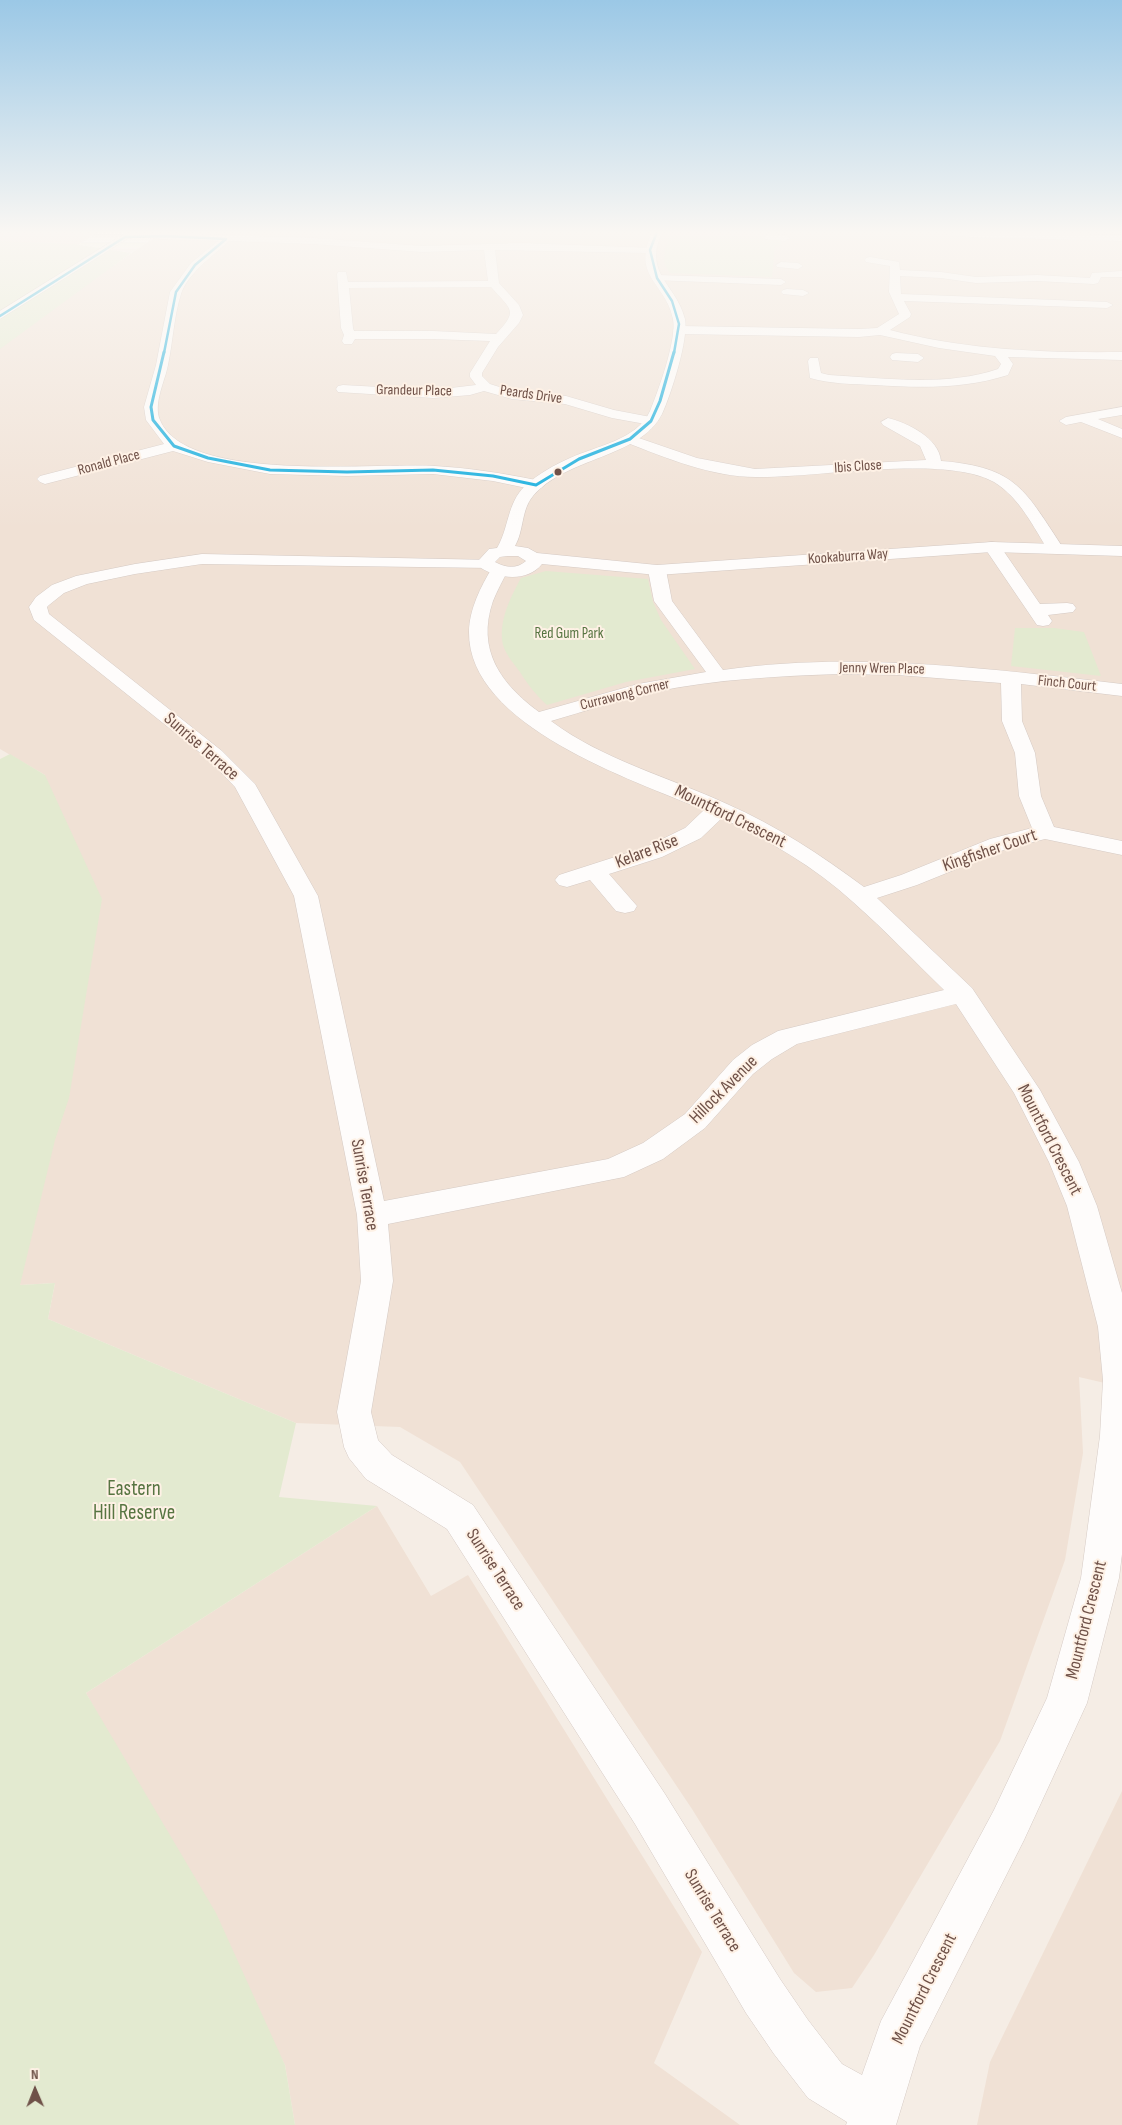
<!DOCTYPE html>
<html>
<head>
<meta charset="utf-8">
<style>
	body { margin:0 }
	#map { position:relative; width:1122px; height:2125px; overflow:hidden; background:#f5ede5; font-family:"Sofia Sans Condensed",sans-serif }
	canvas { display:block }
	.north { position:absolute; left:10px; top:2065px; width:50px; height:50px; -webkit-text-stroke:4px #fef1e5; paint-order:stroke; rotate:359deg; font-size:14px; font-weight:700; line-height:20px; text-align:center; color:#6f5148 }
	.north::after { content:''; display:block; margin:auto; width:18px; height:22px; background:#6f5148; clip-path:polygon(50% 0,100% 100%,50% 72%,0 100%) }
</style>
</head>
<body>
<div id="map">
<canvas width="1122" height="2125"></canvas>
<div class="north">N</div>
</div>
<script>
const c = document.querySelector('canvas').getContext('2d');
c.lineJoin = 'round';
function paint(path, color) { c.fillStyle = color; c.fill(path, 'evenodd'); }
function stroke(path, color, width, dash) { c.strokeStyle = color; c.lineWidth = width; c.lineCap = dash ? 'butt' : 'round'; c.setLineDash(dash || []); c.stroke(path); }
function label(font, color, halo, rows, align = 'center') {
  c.font = font + ' "Sofia Sans Condensed",sans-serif'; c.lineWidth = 4; c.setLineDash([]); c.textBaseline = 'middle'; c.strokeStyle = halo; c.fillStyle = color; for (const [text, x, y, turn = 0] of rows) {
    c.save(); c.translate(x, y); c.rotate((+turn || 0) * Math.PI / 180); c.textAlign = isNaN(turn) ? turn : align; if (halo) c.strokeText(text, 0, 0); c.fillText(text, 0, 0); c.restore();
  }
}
const residential = new Path2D(`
	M163,232H1122V1387L1079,1377L1083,1453L1065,1560L1000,1741L874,1955L852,1988L816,1992L794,1973L692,1809L460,1462L400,1427L296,1423L48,1319L55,1283L19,1285L45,775L0,749V347L84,285Z
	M377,1506L431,1596L468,1575L702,1952L654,2063L740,2125H295L285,2065L86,1693Z
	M1122,1791V2125H977L990,2062Z`);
const medical = new Path2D(`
	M0,232H98L71,249L0,246Z`);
const green = new Path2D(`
	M670,235L760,237L782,241L781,246H775L772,277L670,273C660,260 665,250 670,235Z
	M0,241L73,244L131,253L0,349Z
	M546,571L648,579L653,602L661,620L695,669L626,682L547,705C536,695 528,685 520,672C514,664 506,655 503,645C498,622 510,598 521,578Z
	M1015,628H1054L1084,632L1101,676L1011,666Z
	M10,754L45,775L102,899L69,1098L55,1140L20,1285L55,1283L48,1319L296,1423L279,1497L377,1506L86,1693L216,1913L285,2065L295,2125H0V759Z`);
const minor = new Path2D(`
	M127,232L313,238L422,246L521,243L654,248L655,250L650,253L495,250L499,283L519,305L523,315L519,323L498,347L482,373V376L490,384L512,391L566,396L614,410L656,418L658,421L651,425L612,418L565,404L512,399L484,391L470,395L434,398L338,392L336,389L338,386L343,385L434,390L476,385L470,377V373L490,341L433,339H355L352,344H344L342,341L344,335L341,328L337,274L338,272H346L348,282L488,281L484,250L422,252L313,244L229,241C214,255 188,273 181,294C174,316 173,341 168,365C165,381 153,404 160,420C186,484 378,462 435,466C469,468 502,473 536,480L541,482L544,485L541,488L536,490L493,481L433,474L347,476L270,474L208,462L173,451L45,484L40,482L37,479L40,476L164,444L146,420L144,407L156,365L170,292L191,263L218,241C201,240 138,241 127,232ZM491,287C511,310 519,310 496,334L433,331H354L353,328L349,288Z
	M769,234L785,235L790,238L785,241L765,239L764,237Z
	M870,257L899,262L900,270L941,272L976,277L1037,275L1090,278L1092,273L1122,271V277H1101L1098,283L1094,284L1037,281L976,283L941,278L900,276L901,294L1107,302L1113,305L1107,308L904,301L911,314L910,317L890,330C966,350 1044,353 1122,352V360L1008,357L1013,364L1008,375C964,389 920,388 875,385C853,384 831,384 810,378L808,361L810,358H818L821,373L829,375C884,378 945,387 998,369L1001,364L995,356L939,348L880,335L859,337L679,334L673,330L679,326L859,329L877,328L899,314L889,292L890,266L866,262L865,260L866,258Z
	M781,262L798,263L803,266L798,269L777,267L776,265Z
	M657,275L781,279L786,282L781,285L653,280L652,278L653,276Z
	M787,289L803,290L809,293L803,296L783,294L781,292L783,290Z
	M896,353L918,354L924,358L918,362L892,360L890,357L892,354Z
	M1122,407V415L1098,419L1122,429V438L1081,422L1066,425L1059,421L1066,417Z
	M888,418C908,423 939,438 941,461C1018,467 1025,491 1064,549L1062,553H1050C1033,527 1021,499 994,482C945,454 815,478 756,477C712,477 666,458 625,442L623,439L625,436L630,435L697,458L755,469L926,460L920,446L883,425L881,422Z
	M992,542L998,543L1040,604L1067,603L1073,604L1076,608L1073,612L1048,615L1052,621L1049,625L1043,626L1037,625L984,547L986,543Z
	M202,554L493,560L495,564L494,566H505L508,570C503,580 497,591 493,601C476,650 501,684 539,712L638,684L706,672L654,601L648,570L651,566H663L666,570L672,601L723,670C853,651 992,669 1122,684V696L1021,684L1022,721L1035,753L1041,796L1054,827L1122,841V855L1045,839L1006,849L917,885L877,898L972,988L1040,1090L1079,1162L1097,1206L1122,1293V1554L1119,1578L1087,1703L1024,1840L920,2046L896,2125H846L847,2122L808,2098L774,2054L746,2013L635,1824L447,1529L366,1479L349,1458L344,1447L337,1412L361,1281L357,1215L294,896L235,787L208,759L34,620L29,607L36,597L52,585L76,576L135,564ZM202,564L492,568C481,586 469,610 469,632C468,726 633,780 704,810L685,828L646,847L559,875L555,880L559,885L567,887L590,880L616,911L625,913L634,911L637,906L609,874L662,857L701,838L722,818C768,840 815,867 853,902C885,930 914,961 944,990L778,1031L752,1045L733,1060L685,1114L643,1143L608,1159L384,1201L318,896L255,784L222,751L49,614L47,607L49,605L64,593L87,584L135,574ZM841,674L898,675L1001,683L1002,721L1015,753L1019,796L1032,828L990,839L901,875L864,887C821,855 777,826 727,804C669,777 603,760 551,721C585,711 619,700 654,692C716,679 779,676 841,674ZM956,1004L1014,1093L1049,1162L1067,1206L1098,1327L1103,1380L1100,1436L1081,1578L1047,1698L994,1810L881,2021L862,2075L842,2064L808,2020L780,1979L665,1794L473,1505L392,1455L378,1440L371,1412L393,1281L388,1224L624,1177L663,1159L705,1128L753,1074L772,1059L797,1044Z`);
const tertiary = new Path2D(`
	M652,232H662C643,275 676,283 685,319C689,338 671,395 662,414C640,458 566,457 533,496C521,510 524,531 515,546L528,548L537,553L657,565L992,542L1122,546V556L992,552L657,575L542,564C528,582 499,579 481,568L479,560L489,549L497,548C509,528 507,503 525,486C538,474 554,465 570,458C596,446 637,440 650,411C658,391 677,340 673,319C666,283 631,277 652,232ZM507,556H518L526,561C517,569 506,568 495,562L500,557Z
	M944,232L1122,235V241L971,237L949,235Z`);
const secondary = new Path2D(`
	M127,232H138L0,319V311Z`);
const bus1Far1 = new Path2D(`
	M657,232L650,250L657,278L672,301L679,324L674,353
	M0,316L125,237L166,236L226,239
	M164,353L176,292L195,265L226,239`);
const bus1 = new Path2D(`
	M164,352L151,407L153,420L174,446L208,458L270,470L347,472L433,470L493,476L536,485L579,459L630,439L651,421L660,401L674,352`);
const markers = [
	[558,472,4.5,"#6f5148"]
];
const farStreetnames = [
	["Grandeur Place",414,391,1],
	["Peards Drive",531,395,8],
	["Ronald Place",109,463,-15],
	["Ibis Close",858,467,-4],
	["Kookaburra Way",848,557,-4],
	["Jenny Wren Place",882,669,1],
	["Finch Court",1067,684,6],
	["Currawong Corner",625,695,-14]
];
const farParknames = [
	["Red Gum Park",569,634]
];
const streetNames = [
	["Sunrise Terrace",201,747,41],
	["Mountford Crescent",730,817,26],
	["Kingfisher Court",990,851,-19],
	["Kelare Rise",647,852,-21],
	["Hillock Avenue",724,1090,-45],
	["Mountford Crescent",1049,1140,63],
	["Sunrise Terrace",364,1185,80],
	["Sunrise Terrace",495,1570,57],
	["Mountford Crescent",1087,1620,-76],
	["Sunrise Terrace",712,1911,59],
	["Mountford Crescent",925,1989,-63]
];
const nearParknames = [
	["Eastern",134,1490],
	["Hill Reserve",134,1514]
];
paint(residential, '#f0e1d5');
paint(medical, '#f7dfe0');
paint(green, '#e3ead0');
stroke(minor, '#d5cac4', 1);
stroke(tertiary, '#d5cac4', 1);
stroke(secondary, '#d4c9c2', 1);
paint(minor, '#fefcfb');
paint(tertiary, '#fefcfb');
paint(secondary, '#fefcfb');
stroke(bus1Far1, '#0babde', 2.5);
stroke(bus1, '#0babde', 3);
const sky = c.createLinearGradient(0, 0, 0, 529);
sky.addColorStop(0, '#9bc8e6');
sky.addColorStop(0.44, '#faf7f3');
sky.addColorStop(1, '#faf7f300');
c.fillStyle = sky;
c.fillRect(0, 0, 1122, 529);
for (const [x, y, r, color] of markers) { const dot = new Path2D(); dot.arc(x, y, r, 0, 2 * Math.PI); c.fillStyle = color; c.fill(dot); stroke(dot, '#fef1e5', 2); }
label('15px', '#6f5148', '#fef1e5', farStreetnames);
label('15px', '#577542', '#fef1e5', farParknames);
label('18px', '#6f5148', '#fef1e5', streetNames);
label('21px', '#577542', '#fef1e5', nearParknames);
</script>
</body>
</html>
